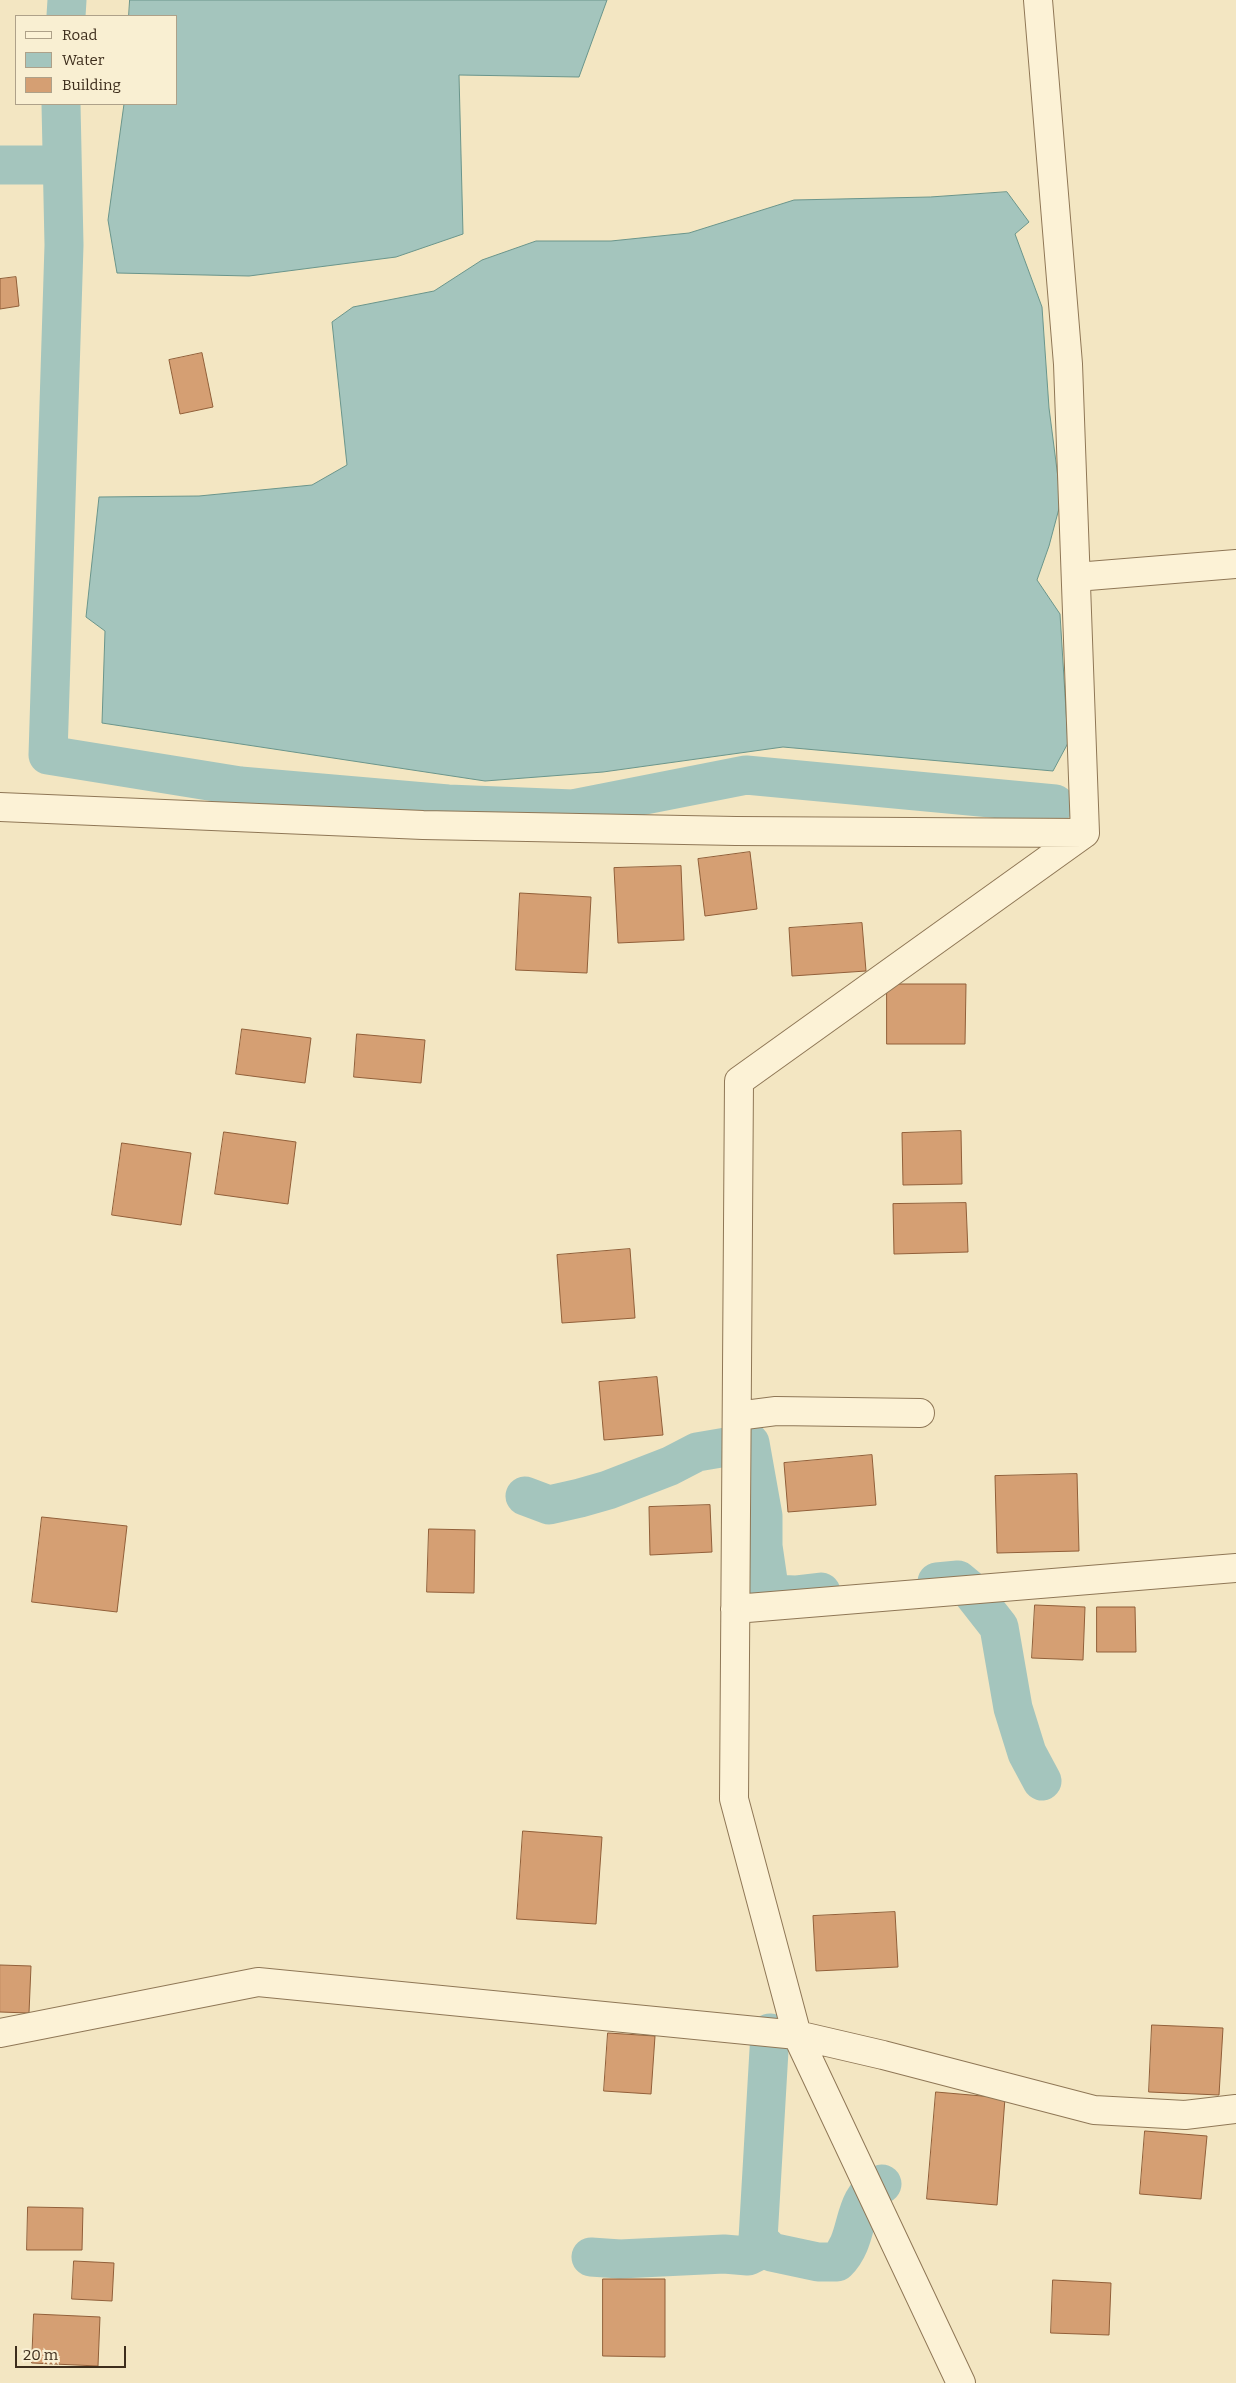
<!DOCTYPE html>
<html>
<head>
<meta charset="utf-8">
<style>
	body { margin:0 }
	#map { position:relative; width:1236px; height:2383px; overflow:hidden; background:#f3e6c2; font-family:Bitter,serif }
	canvas { display:block }
	.legend { position:absolute; left:15px; top:15px; width:162px; height:90px; box-sizing:border-box; background:#f9efd2; border:1px solid #aea189; margin:0; padding:6px 9px; list-style:none; font-size:15px; color:#3d2d1c }
	.legend li { display:flex; align-items:center; gap:10px; height:25px }
	.legend b { width:25px; border:1px solid #aea189 }
	.scale { position:absolute; left:15px; top:2346px; width:111px; height:22px; box-sizing:border-box; border:2px solid #3d2d1c; border-top:0; padding-left:6px; font-size:15px; line-height:18px; white-space:nowrap; color:#3d2d1c; -webkit-text-stroke:4px #f9efd2; paint-order:stroke }
</style>
</head>
<body>
<div id="map">
<canvas width="1236" height="2383"></canvas>
<ul class="legend">
<li><b style="height:6px;background:#fcf2d6"></b>Road</li>
<li><b style="height:14px;background:#a4c5bd"></b>Water</li>
<li><b style="height:14px;background:#d59f73"></b>Building</li>
</ul>
<div class="scale">20 m</div>
</div>
<script>
const c = document.querySelector('canvas').getContext('2d');
c.lineJoin = 'round';
function paint(path, color) { c.fillStyle = color; c.fill(path, 'evenodd'); }
function stroke(path, color, width, dash) { c.strokeStyle = color; c.lineWidth = width; c.lineCap = dash ? 'butt' : 'round'; c.setLineDash(dash || []); c.stroke(path); }
const water = new Path2D(`
	M130,0H607L579,77L459,75L463,234L396,257L249,276L117,273L108,220L124,104H176V16H129Z
	M1007,192L1029,222L1015,234L1042,307L1049,408L1061,501L1049,546L1037,580L1060,614L1068,743L1053,771L783,747L603,772L485,781L102,723L105,631L86,617L99,497L199,496L312,485L347,465L332,322L353,307L434,291L482,260L536,241H611L689,233L794,200L930,197Z`);
const canal = new Path2D(`
	M66,16L67,0
	M61,104L64,245L48,755L240,786L448,804L573,809L746,775L1055,804
	M0,165H62
	M525,1496L549,1505L580,1498L608,1490L670,1466L697,1452L750,1443L763,1516V1546L770,1594L795,1595L821,1592
	M937,1582L958,1580L970,1590L999,1627L1013,1708L1027,1753L1042,1781
	M770,2033L758,2239L771,2252L818,2262H837C862,2237 849,2199 882,2184
	M591,2257L620,2259L724,2254L748,2256L766,2247`);
const building = new Path2D(`
	M16,277L19,306L0,309V279Z
	M202,353L213,407L180,414L169,360Z
	M750,852L757,909L705,916L698,859Z
	M681,866L684,940L618,943L614,868Z
	M520,893L591,897L587,973L516,970Z
	M862,923L866,971L792,976L789,928Z
	M887,984H966L965,1044H887Z
	M242,1029L311,1038L305,1083L236,1074Z
	M357,1034L425,1040L421,1083L354,1077Z
	M961,1131L962,1184L903,1185L902,1133Z
	M224,1132L296,1142L288,1204L215,1194Z
	M122,1143L191,1153L181,1225L112,1215Z
	M966,1203L968,1252L894,1254L893,1204Z
	M630,1249L635,1318L562,1323L557,1255Z
	M657,1377L663,1435L604,1440L599,1382Z
	M872,1455L876,1505L788,1512L784,1463Z
	M1077,1474L1079,1551L997,1553L995,1476Z
	M710,1505L712,1552L650,1555L649,1507Z
	M42,1517L127,1526L117,1612L32,1602Z
	M429,1529L475,1530L474,1593L427,1592Z
	M1035,1605L1085,1607L1083,1660L1032,1658Z
	M1097,1607H1135L1136,1652H1097Z
	M523,1831L602,1837L596,1924L517,1919Z
	M895,1912L898,1967L816,1971L813,1916Z
	M0,1965L31,1966L29,2013L0,2012Z
	M1152,2025L1223,2028L1219,2095L1149,2092Z
	M608,2033L655,2036L651,2094L604,2091Z
	M936,2092L1005,2098L997,2205L927,2199Z
	M1145,2131L1207,2136L1201,2199L1140,2194Z
	M28,2207L83,2208L82,2250H27Z
	M74,2261L114,2263L112,2301L72,2299Z
	M603,2279H665V2357L603,2356Z
	M1053,2280L1111,2283L1109,2335L1051,2333Z
	M34,2314L100,2317L98,2366L32,2363Z`);
const street = new Path2D(`
	M1076,577L1236,564
	M0,807L423,825L736,831L1085,833L1068,364L1038,0
	M1085,833L739,1081L734,1799L797,2035L883,2055L1094,2110L1185,2115L1236,2109
	M737,1416L776,1411L920,1413
	M735,1609L1236,1568
	M0,2033L258,1982L797,2035L961,2383`);
paint(water, '#a4c5bd');
stroke(water, '#6a958b', 1);
stroke(canal, '#a4c5bd', 39);
paint(building, '#d59f73');
stroke(building, '#915f39', 1);
stroke(street, '#8f7756', 30);
stroke(street, '#fcf2d6', 28);
</script>
</body>
</html>
